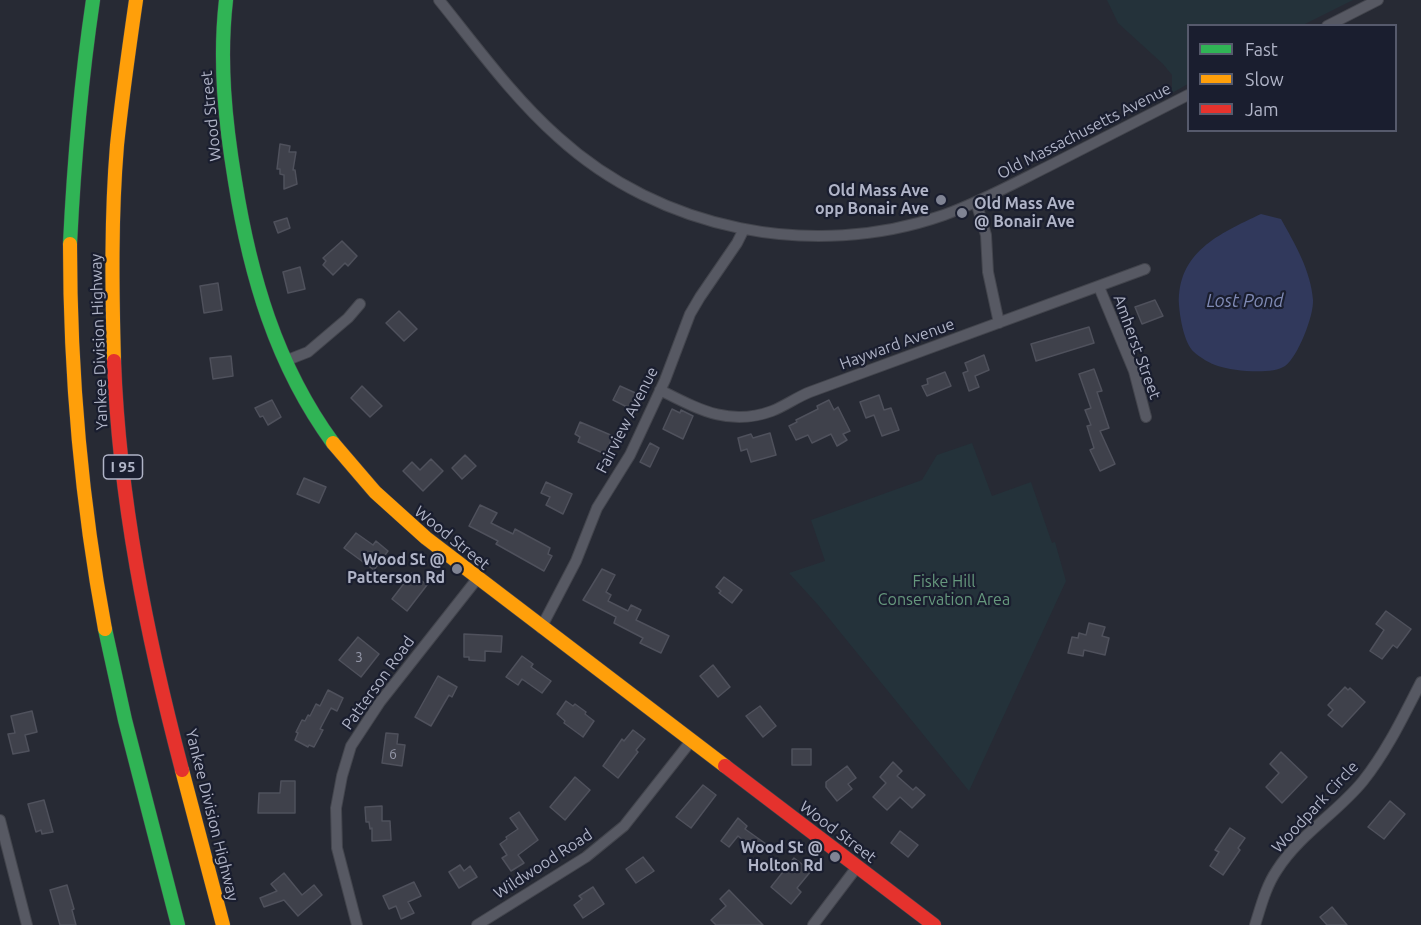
<!DOCTYPE html>
<html>
<head>
<meta charset="utf-8">
<style>
	body { margin:0 }
	#map { position:relative; width:1421px; height:925px; overflow:hidden; background:#272a34; font-family:Ubuntu,sans-serif }
	canvas { display:block }
	.legend { position:absolute; left:1187px; top:24px; width:210px; height:108px; box-sizing:border-box; background:#1a1e2f; border:2px solid #565a6c; margin:0; padding:8px 10px; list-style:none; font-size:18px; color:#b0b4c7 }
	.legend li { display:flex; align-items:center; gap:12px; height:30px }
	.legend b { width:30px; border:2px solid #565a6c }
</style>
</head>
<body>
<div id="map">
<canvas width="1421" height="925"></canvas>
<ul class="legend">
<li><b style="height:8px;background:#30b455"></b>Fast</li>
<li><b style="height:8px;background:#ff9f0a"></b>Slow</li>
<li><b style="height:8px;background:#e5322d"></b>Jam</li>
</ul>
</div>
<script>
const c = document.querySelector('canvas').getContext('2d');
c.lineJoin = 'round';
function paint(path, color) { c.fillStyle = color; c.fill(path, 'evenodd'); }
function stroke(path, color, width, dash) { c.strokeStyle = color; c.lineWidth = width; c.lineCap = dash ? 'butt' : 'round'; c.setLineDash(dash || []); c.stroke(path); }
function label(font, color, halo, rows, align = 'center') {
  c.font = font + ' Ubuntu,sans-serif'; c.lineWidth = 4.5; c.setLineDash([]); c.textBaseline = 'middle'; c.strokeStyle = halo; c.fillStyle = color; for (const [text, x, y, turn = 0] of rows) {
    c.save(); c.translate(x, y); c.rotate((+turn || 0) * Math.PI / 180); c.textAlign = isNaN(turn) ? turn : align; if (halo) c.strokeText(text, 0, 0); c.fillText(text, 0, 0); c.restore();
  }
}
const green = new Path2D(`
	M1107,0H1353L1303,25L1188,26V84L1172,93V75L1163,64L1118,23Z
	M972,443L992,496L1031,482L1052,543L1055,542L1066,581L969,791L819,606L789,573L825,561L811,520L922,480L937,455Z`);
const water = new Path2D(`
	M1261,214L1281,219C1295,244 1311,271 1313,300C1314,315 1298,357 1285,366C1272,375 1233,371 1218,366C1211,364 1199,357 1194,352C1184,343 1180,318 1179,305C1177,252 1219,234 1261,214Z`);
const building = new Path2D(`
	M280,144L290,146L289,152H296L293,170H295L297,184L284,189V175L280,174V169H277Z
	M287,218L290,228L278,233L274,222Z
	M342,241L357,256L348,266L345,263L333,275L323,265L326,261L323,258Z
	M300,267L305,289L288,293L283,272Z
	M218,283L222,310L204,313L200,286Z
	M1155,300L1163,316L1142,324L1135,307Z
	M399,311L417,329L404,341L386,323Z
	M1089,327L1094,343L1036,361L1031,344Z
	M984,355L989,370L975,376L979,387L969,391L963,373L968,371L965,363Z
	M231,356L233,376L213,379L210,358Z
	M1094,369L1102,391L1097,392L1109,428L1100,431L1115,464L1100,471L1090,450L1094,448L1087,426L1091,425L1085,410L1091,408L1079,374Z
	M945,372L951,386L927,396L922,386L928,384L927,379Z
	M362,386L382,406L370,417L351,398Z
	M620,386L640,395L633,410L613,400Z
	M879,395L884,410L891,408L899,430L882,436L874,415L866,418L860,402Z
	M272,400L281,417L268,425L263,416L260,417L255,408Z
	M829,400L834,410L838,407L850,431L843,434L847,440L837,446L831,434L812,443L808,435L796,440L789,426L797,422L796,420L818,409L817,406Z
	M672,409L680,413L681,410L693,416L683,439L663,429Z
	M580,422L613,436L605,454L578,442L580,437L575,434Z
	M770,433L776,455L751,462L747,449L741,451L738,438L751,434L753,438Z
	M650,443L659,448L650,467L640,462Z
	M465,455L476,466L462,479L452,468Z
	M431,459L443,471L423,491L403,471L412,462L420,470Z
	M304,478L326,487L319,503L297,494Z
	M546,482L572,494L563,514L546,505L550,497L541,493Z
	M480,505L497,513L491,523L513,534L515,529L550,548L548,554L552,556L544,571L496,544L498,541L469,526Z
	M356,533L373,545L376,541L388,551L374,570L344,548Z
	M602,569L615,575L606,592L611,595L608,601L628,611L631,605L641,610L636,620L669,636L661,653L640,643L643,638L614,623L616,617L583,600Z
	M412,573L427,585L407,611L392,599Z
	M724,577L742,590L732,603L719,593L721,591L716,587Z
	M1386,611L1411,629L1397,648L1393,645L1382,659L1370,651L1384,630L1376,624Z
	M1089,623L1105,627L1102,636L1109,638L1105,655L1084,650L1083,656L1068,653L1072,637L1078,638L1079,633L1086,635Z
	M464,634L502,636L501,652L485,651V661L469,660V657H464Z
	M358,637L379,654L361,677L339,660Z
	M522,656L533,664L531,667L551,681L542,693L522,679L518,685L506,677Z
	M713,665L730,687L718,697L700,676Z
	M438,676L457,687L452,697L449,695L431,726L415,717Z
	M1345,687L1348,690L1350,688L1365,702L1342,727L1328,715L1333,710L1328,705Z
	M328,690L343,698L337,711L331,708L320,729L323,730L314,747L309,745L308,747L295,740L298,733L296,732L302,720L305,721L308,715L310,716L316,704L320,706Z
	M566,701L573,706L575,704L586,712L585,714L594,721L583,737L564,723L565,721L557,714Z
	M760,706L776,726L763,737L746,716Z
	M32,711L37,732L25,735L29,751L13,754L8,734L15,733L11,716Z
	M633,730L645,739L636,750L638,752L618,778L603,766L622,739L624,741Z
	M386,733L398,734L397,744L405,745L402,766L382,763Z
	M792,749H811V765H792Z
	M1281,752L1307,777L1282,803L1266,787L1279,773L1270,764Z
	M893,762L902,771L897,776L913,790L916,787L925,795L912,808L900,797L887,810L873,797L886,783L880,777Z
	M847,766L856,778L848,784L852,789L837,801L826,787V782Z
	M575,777L590,790L565,820L550,807Z
	M281,781H295V813H258L259,793H280Z
	M703,785L716,795L691,828L676,817Z
	M44,800L53,832L42,834L41,830L36,832L28,804Z
	M1390,801L1405,814L1384,839L1368,827Z
	M382,806V821H390L391,840L372,841V828L370,829L369,822H366L365,807Z
	M519,812L538,840L518,855L524,863L511,871L502,858L507,855L500,844L507,839L506,837L518,829L510,818Z
	M738,818L747,826L745,829L766,844L759,853L738,836L729,847L721,841Z
	M1230,828L1245,838L1238,848L1240,850L1223,875L1210,866L1219,852L1215,850Z
	M900,831L918,845L908,857L891,843Z
	M643,857L654,871L636,883L626,869Z
	M794,858L811,871L797,888L801,892L791,904L771,887Z
	M460,865L464,871L470,866L477,877L459,888L449,872Z
	M284,873L302,895L314,885L322,895L298,916L284,900L264,907L260,898L277,891L271,884Z
	M414,882L421,896L408,902L414,913L401,919L396,906L389,909L383,896Z
	M67,885L74,909L72,910L76,925H60L50,890Z
	M593,887L604,904L583,918L574,905L582,899L579,896Z
	M729,890L763,925H716L711,920L726,906L720,899Z
	M1332,907L1347,925H1327L1320,917Z`);
const street = new Path2D(`
	M439,0C477,47 513,97 558,137C660,230 813,261 944,215C980,202 1013,184 1047,167C1094,143 1141,119 1188,95
	M1327,26L1378,0
	M976,202L986,235L988,272L999,323
	M1099,287L1134,371L1146,417
	M285,361L308,352L348,318L360,304
	M660,390C698,409 729,427 772,411C785,406 797,397 810,392L1145,269
	M541,628L576,561L597,508L630,455L665,380L690,314L700,297L737,243L744,229
	M0,820L27,925
	M357,925L337,848L336,808L342,776L351,746L380,702L477,579
	M477,925L586,857L624,826L691,741
	M813,925L857,867
	M1255,925C1261,906 1266,886 1277,870C1300,834 1337,813 1363,781C1387,751 1404,715 1421,682`);
const fast = new Path2D(`
	M226,0C219,61 225,121 235,181C250,275 276,365 333,443
	M70,244C74,162 81,81 93,0
	M105,629L125,720L178,925`);
const slow = new Path2D(`
	M70,244C70,374 81,501 105,629
	M114,361C112,289 111,217 117,145C122,97 129,48 136,0
	M333,443L375,492L426,538L725,766
	M182,770L223,925`);
const jam = new Path2D(`
	M114,361C119,499 147,637 182,770
	M725,766L934,925`);
const markers = [
	[941,200,6,"#808494"],
	[962,213,6,"#808494"],
	[457,569,6,"#808494"],
	[835,857,6,"#808494"]
];
const numberNames = [
	["3",359,657],
	["6",393,754]
];
const shields = [
	[123,467,39]
];
const shieldNames = [
	["I 95",123,467]
];
const streetNames = [
	["Wood Street",211,116,-96],
	["Old Massachusetts Avenue",1084,131,-27],
	["Yankee Division Highway",99,342,-92],
	["Hayward Avenue",897,344,-20],
	["Amherst Street",1137,347,70],
	["Fairview Avenue",627,420,-63],
	["Wood Street",452,538,39],
	["Patterson Road",378,683,-54],
	["Woodpark Circle",1315,807,-47],
	["Yankee Division Highway",212,815,76],
	["Wood Street",838,832,37],
	["Wildwood Road",543,864,-33]
];
const poiNames = [
	["Old Mass Ave",929,191],
	["opp Bonair Ave",929,209],
	["Old Mass Ave",974,204,"left"],
	["@ Bonair Ave",974,222,"left"],
	["Wood St @",445,560],
	["Patterson Rd",445,578],
	["Wood St @",823,848],
	["Holton Rd",823,866]
];
const parkNames = [
	["Fiske Hill",944,582],
	["Conservation Area",944,600]
];
const waterNames = [
	["Lost Pond",1245,301]
];
paint(green, '#24323a');
paint(water, '#31395c');
paint(building, '#3f414b');
stroke(building, '#4f515c', 1.5);
stroke(street, '#43454d', 12);
stroke(fast, '#43454d', 15);
stroke(slow, '#43454d', 15);
stroke(jam, '#43454d', 15);
stroke(street, '#575963', 10);
stroke(fast, '#30b455', 14);
stroke(slow, '#ff9f0a', 14);
stroke(jam, '#e5322d', 14);
for (const [x, y, r, color] of markers) { const dot = new Path2D(); dot.arc(x, y, r, 0, 2 * Math.PI); c.fillStyle = color; c.fill(dot); stroke(dot, '#1a1e2f', 2); }
label('14px', '#9497a8', null, numberNames);
for (const [x, y, w] of shields) { const box = new Path2D(); box.roundRect(x - w / 2, y - 12, w, 24, 4.5); c.fillStyle = '#1a1e2f'; c.fill(box); stroke(box, '#b0b4c7', 1.5); }
label('bold 15px', '#b0b4c7', null, shieldNames);
label('16px', '#b0b4c7', '#1a1e2f', streetNames);
label('bold 16px', '#b0b4c7', '#1a1e2f', poiNames, 'right');
label('16px', '#66987d', '#1a1e2f', parkNames);
label('italic 18px', '#7f8ab4', '#1a1e2f', waterNames);
</script>
</body>
</html>
